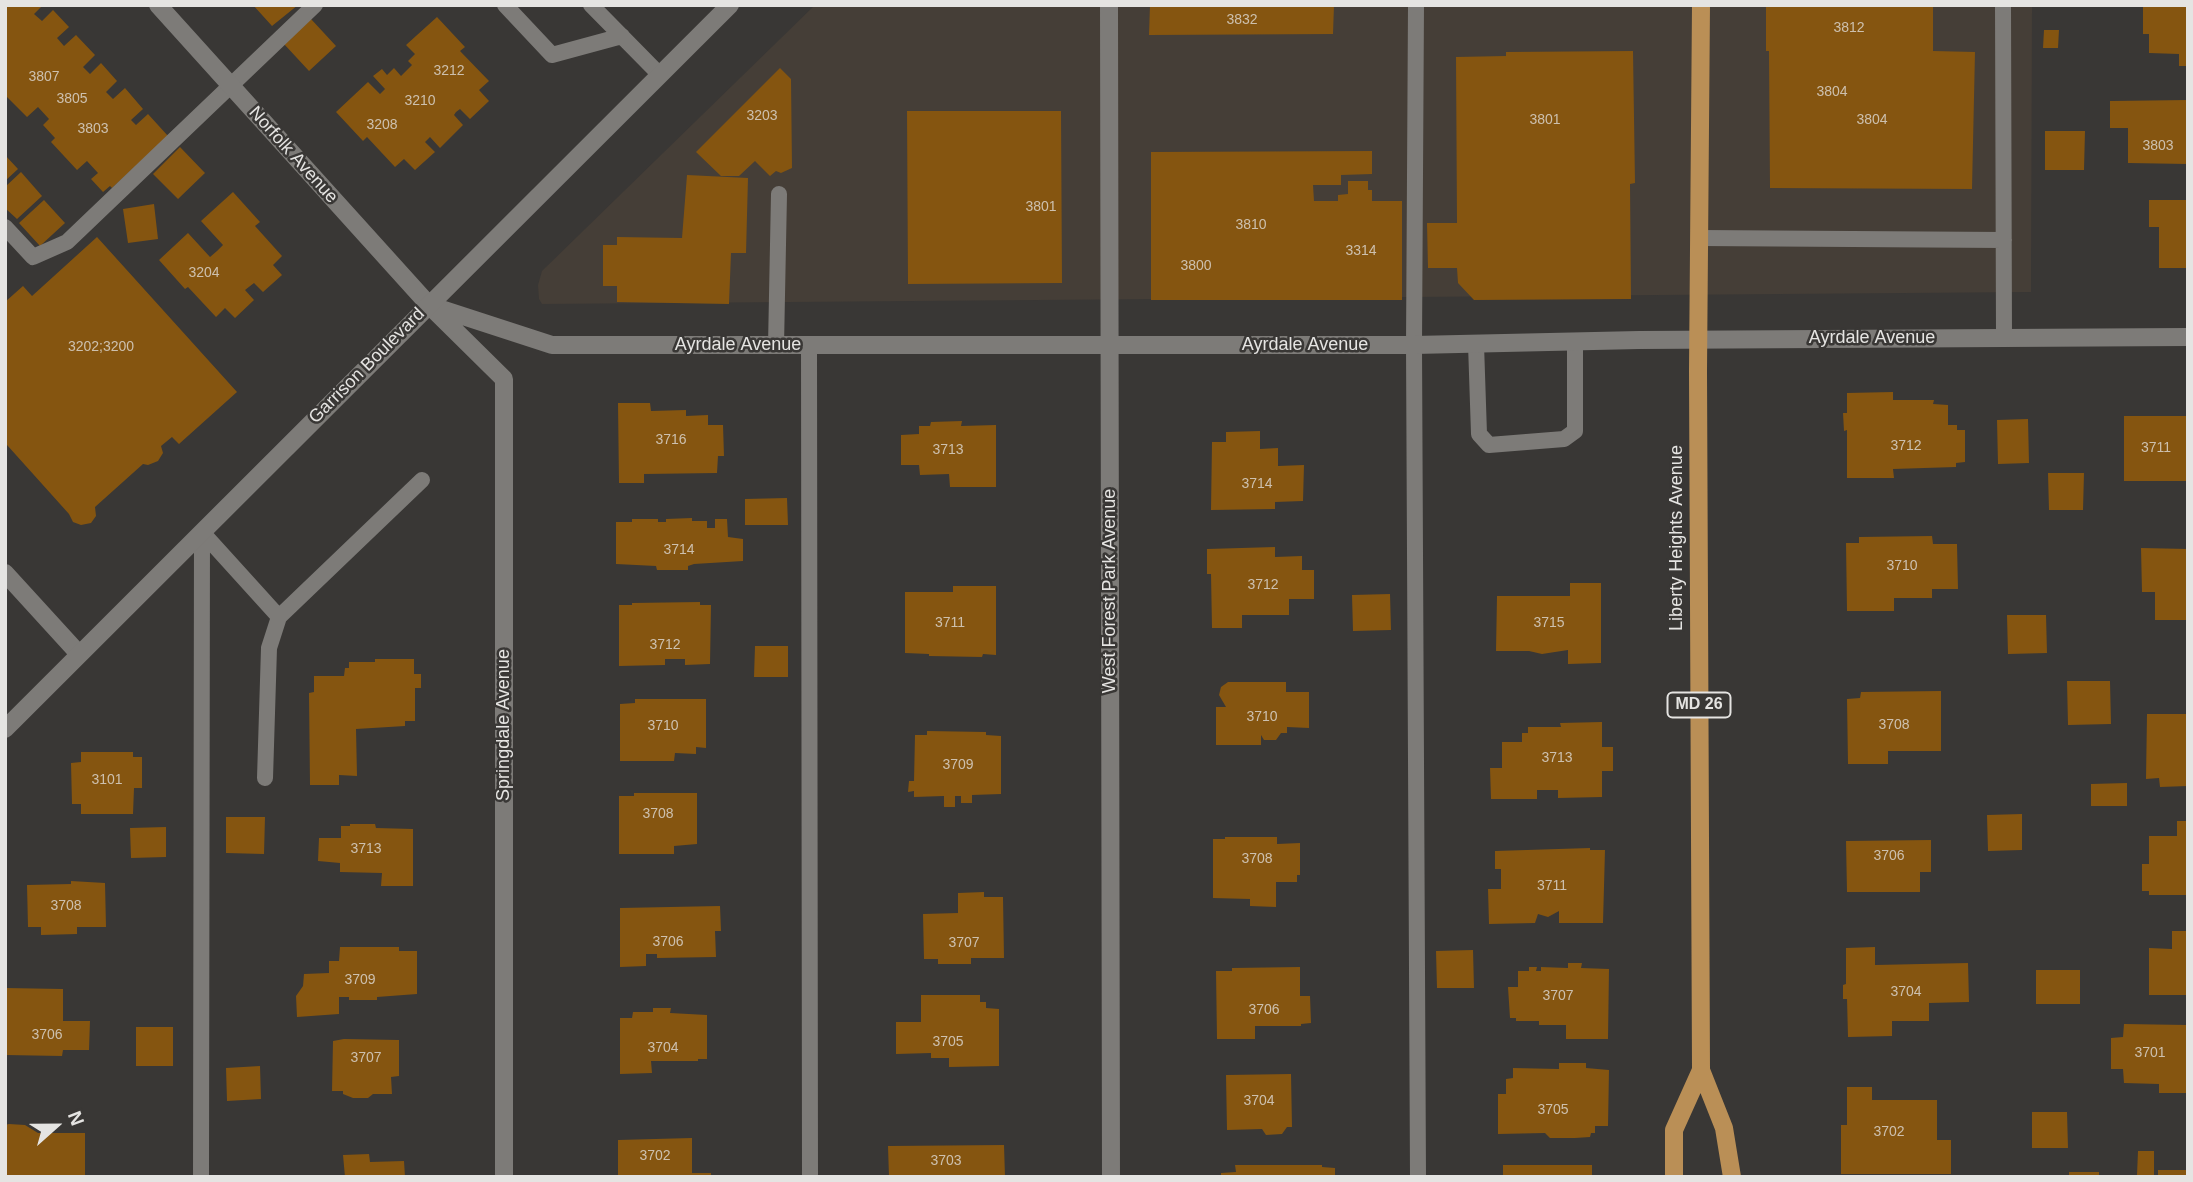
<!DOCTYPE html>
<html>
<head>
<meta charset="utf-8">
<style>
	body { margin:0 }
	#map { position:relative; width:2193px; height:1182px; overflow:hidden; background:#393735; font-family:Helvetica,sans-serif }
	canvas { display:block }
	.frame { position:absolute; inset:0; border:7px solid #e5e4e2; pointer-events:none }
	.north { position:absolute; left:21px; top:1091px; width:70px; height:70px; -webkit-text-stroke:5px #393735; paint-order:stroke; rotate:69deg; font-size:19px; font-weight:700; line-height:28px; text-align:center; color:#e5e4e2 }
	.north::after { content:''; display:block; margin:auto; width:24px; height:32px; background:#e5e4e2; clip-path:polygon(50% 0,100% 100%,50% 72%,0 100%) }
</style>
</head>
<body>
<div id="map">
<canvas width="2193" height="1182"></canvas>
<div class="frame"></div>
<div class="north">N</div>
</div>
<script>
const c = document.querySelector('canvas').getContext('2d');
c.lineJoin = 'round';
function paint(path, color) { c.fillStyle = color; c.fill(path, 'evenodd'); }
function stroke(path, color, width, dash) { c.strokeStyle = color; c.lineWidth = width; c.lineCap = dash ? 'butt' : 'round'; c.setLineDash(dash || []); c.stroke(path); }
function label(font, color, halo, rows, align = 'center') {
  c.font = font + ' Helvetica,sans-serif'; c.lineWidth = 5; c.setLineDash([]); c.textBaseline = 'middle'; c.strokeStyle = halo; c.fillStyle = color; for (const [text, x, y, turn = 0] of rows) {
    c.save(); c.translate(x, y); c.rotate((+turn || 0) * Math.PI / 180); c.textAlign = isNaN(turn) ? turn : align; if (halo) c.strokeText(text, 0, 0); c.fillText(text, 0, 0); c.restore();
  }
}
const built = new Path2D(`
	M815,5H2032L2031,292L542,304L539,299L538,285L542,271Z`);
const building = new Path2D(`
	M5,5H43L34,14L42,21L53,10L69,27L57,38L64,46L76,35L95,55L83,67L90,74L101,63L117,81L106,92L113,99L125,88L143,109L131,120L136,125L148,114L168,136L112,188L110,186L103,192L91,179L98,173L87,161L77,170L51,142L55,138L43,125L49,119L38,107L27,117L5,95Z
	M253,5H298L272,26Z
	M1150,5H1334L1333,34L1149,35Z
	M1766,5H1933V51L1975,52L1972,189L1770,188L1769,51H1766Z
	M2143,5H2188V66H2179V54L2149,53V34H2143Z
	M437,17L465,47L460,51L489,81L479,90L489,101L470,119L460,109L456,112L454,115L463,125L440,148L430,137L425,142L435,152L415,170L404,159L395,167L367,137L363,141L336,112L368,82L380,94L385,89L373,76L382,69L387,75L394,68L401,76L412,65L408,61L415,54L406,45Z
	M311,19L336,46L309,71L284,44Z
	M2044,30H2059L2058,48H2043Z
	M1633,51L1635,183L1630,184L1631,299L1474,300L1458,283L1457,268H1428L1427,223H1457L1456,57L1506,56V52Z
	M780,68L791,79L792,168L781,173L776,171L770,176L755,161L739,176H721L696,152Z
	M2188,100V164L2128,163V128H2110V101Z
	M907,111H1061L1062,283L908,284Z
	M2045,131H2085L2084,170H2045Z
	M180,147L205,173L178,199L153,174Z
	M1372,151V174L1341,175V185H1313L1314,201H1338V195L1348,194V181H1368V190H1372V201H1402V300H1151V152Z
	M5,155L18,169L5,181Z
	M21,172L42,196L17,219L5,208V187Z
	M687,175L748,178L746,253H731L729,304L617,302V286H603V245H617V237L682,238Z
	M233,192L260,222L255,226L282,256L273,265L282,275L263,292L254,283L245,290L254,300L235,318L225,308L216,317L188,287L185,289L159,260L188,233L210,257L217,251L223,245L201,221Z
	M44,200L65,223L40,246L19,223Z
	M2149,200H2188V268H2159V227H2149Z
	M154,204L158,239L128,243L123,209Z
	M97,237L237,392L179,444L172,437L161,446L163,453L158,461L148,465L143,464L95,507L96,516L91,523L81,525L73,522L69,514L7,445L5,446V302L23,286L32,296Z
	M1893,392V400H1934L1933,404L1948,405V425H1957V430H1965V462L1956,463V467L1893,469L1894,478H1847V430L1844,431L1843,413H1847V393Z
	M618,403H650L651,411L686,410V416L708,415V425H723L724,456H718L717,473L644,474V483H619Z
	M2124,416H2188V481H2124Z
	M2028,419L2029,463L1998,464L1997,420Z
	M962,421L961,426L996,425V487H950L949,474L920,475L919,465H901V435L919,434V426H930L931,422Z
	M1260,431V449L1278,448V466L1304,465L1303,501L1275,502V509L1211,510L1212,442H1226V432Z
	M2048,473H2084L2083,510H2049Z
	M787,498L788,525H745V499Z
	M692,518V521H707V528H715V519H727L728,537L743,539V561L694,564L688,566V570H657L656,566L616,564V522H632V519H658V522H666V519Z
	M1932,536L1933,544H1957L1958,589H1932V598H1894V611H1847L1846,543H1859V537Z
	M1275,547V557L1302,556V570H1314V599H1289V615H1242V628H1212L1211,574H1207V549Z
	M2141,548L2188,549V620H2155V592H2142Z
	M1570,583H1601V663L1568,664V650L1542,654L1529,651H1496L1497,596H1570Z
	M953,586H996V655L983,654L982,657L929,656V654L905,653V592H953Z
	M1390,594L1391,630L1353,631L1352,595Z
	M700,602V605H711L710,664L685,665V659H665V665L619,666V605H632V603Z
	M2007,615H2046L2047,653L2008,654Z
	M755,646H788V677H754Z
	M375,659H414V674H421V688H415V721H405V726L356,729L357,776L339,775V785H310L309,693L314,692V676H344L345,668H349V662H375Z
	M2067,681H2110L2111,724L2068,725Z
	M1228,682H1286V692H1309V728L1287,727V733H1281L1276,740H1264L1261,735V745H1216V707H1226L1219,695L1221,687Z
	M1941,691V751H1888V764H1848L1847,699L1860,698L1861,692Z
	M635,699H706V748L696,747V754L675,753L674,761H620V704L635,703Z
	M2147,714H2188V786L2160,787L2159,778L2146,779Z
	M1602,722V747H1613V771H1602V797L1558,798V790H1537V799H1491L1490,768H1502V742H1522V733H1528V727H1561L1560,723Z
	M927,731L986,732V735L1001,736V794L972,795V803H961V796H955V807H944V796L914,797V791L908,792L909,781H914L915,735H927Z
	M81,752H133V757H142V788H134L133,814H81V804H72L71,763L81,762Z
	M2127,783V806H2091V784Z
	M634,793H697V844L674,846V854H619V796H634Z
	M2022,814V850L1988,851L1987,815Z
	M226,817H265L264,854L226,853Z
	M2177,821H2188V895H2149V891H2142V864H2149V836H2177Z
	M350,824H375L376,828L413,829V886H381L382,873L340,872V863L318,861L319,838H341V826H350Z
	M166,827V857L131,858L130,828Z
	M1225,837H1277V844L1300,843V875H1297V882H1276V907L1250,906V899L1213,898V839H1225Z
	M1931,840V872H1920V892H1847L1846,841Z
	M1590,848V850H1605L1603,923H1559V911L1548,917L1538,914L1535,923L1489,924L1488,889H1501V869H1495V851Z
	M71,881L105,883L106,927H77V934L41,935V927H28L27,885L71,884Z
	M984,892V897H1003L1004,958H971V964H938V959H924L923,914L958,913V893Z
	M720,906L721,931H715L716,957L657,958V954H646V966L620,967V908Z
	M2172,931H2188V995H2149V948L2172,949Z
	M340,947H399V951H417V994L377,997V1000H349V997H339V1014L297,1017L296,996L303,986L304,974L329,973V961H339Z
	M1875,947V965L1968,963L1969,1002L1929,1003V1021H1892V1036L1848,1037L1847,999H1843V985L1846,984V948Z
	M1473,950L1474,988H1437L1436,951Z
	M1568,963H1582L1581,968L1609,969L1608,1039H1566V1025H1539V1021H1516V1018H1510L1508,987H1518V971H1529V967H1537L1536,971H1541V967L1568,968Z
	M1300,967V996H1310L1311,1023L1301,1024V1026H1255V1039H1217L1216,971H1232V968Z
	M2036,970H2080V1004H2036Z
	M5,988L63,989V1021H90L89,1050H63L62,1056L5,1055Z
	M921,995H980V1002H986V1008L999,1009V1066L949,1067V1058H931V1053L896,1054V1022H921Z
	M653,1008H671L670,1013L707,1015V1059H698V1061H651L652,1073L620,1074V1018H632L633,1012H653Z
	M2124,1024L2188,1025L2187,1093H2159V1084L2124,1083L2123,1069H2111V1038L2123,1037Z
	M136,1027H173V1066H136Z
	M344,1039L399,1040V1076L391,1077L392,1094H373L368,1098H353L343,1094V1091H332L333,1041Z
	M1559,1063H1586V1068L1609,1070L1608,1126H1595V1133H1591L1590,1137L1575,1138H1550L1545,1133L1498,1134V1094H1506V1079L1513,1078V1068L1559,1069Z
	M260,1066L261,1099L227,1101L226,1068Z
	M1291,1074L1292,1127H1287L1282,1134L1266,1135L1262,1129L1227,1130L1226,1075Z
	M1847,1087H1872V1100H1937V1140H1951V1174H1841V1125H1847Z
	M2032,1112H2067L2068,1148H2032Z
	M9,1124L25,1125L38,1133H85V1177H5V1125Z
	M692,1138V1173H711V1177H618V1140Z
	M1004,1145L1005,1177H889L888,1146Z
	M2138,1151H2154V1176L2137,1175Z
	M369,1154L370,1162L404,1161L405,1177H345L343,1155Z
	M1235,1165H1322V1167L1335,1168V1177H1221V1173L1236,1172Z
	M1503,1165H1592V1177H1503Z
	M2158,1170H2188V1177H2158Z
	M2069,1172H2099V1177H2069Z`);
const service = new Path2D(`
	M505,5L552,55L622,36
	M591,5L660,75
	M1416,5L1414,345L1418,1177
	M2003,5L2004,338
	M5,227L33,257L67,242L315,5
	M1699,238L2004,240
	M1476,344L1479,434L1489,445L1564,439L1575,431V341
	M776,346L779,194
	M809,346L810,1177
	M202,532L279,617L269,648L265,778
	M279,617L422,480
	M201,1177L202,532`);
const minor = new Path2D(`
	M158,5L429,305L504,379V1177
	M1109,5L1111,1177
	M429,305L552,345H1414L1639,340L2188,337
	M5,573L79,654`);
const secondary = new Path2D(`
	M5,729L730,5`);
const primary = new Path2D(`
	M1701,5L1698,371L1701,1070L1724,1128L1732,1177
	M1674,1177V1130L1701,1070`);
const numberNames = [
	["3832",1242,20],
	["3812",1849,28],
	["3212",449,71],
	["3807",44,77],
	["3804",1832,92],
	["3805",72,99],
	["3210",420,101],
	["3203",762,116],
	["3801",1545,120],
	["3804",1872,120],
	["3208",382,125],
	["3803",93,129],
	["3803",2158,146],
	["3801",1041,207],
	["3810",1251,225],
	["3314",1361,251],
	["3800",1196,266],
	["3204",204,273],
	["3202;3200",101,347],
	["3716",671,440],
	["3712",1906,446],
	["3711",2156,448],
	["3713",948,450],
	["3714",1257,484],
	["3714",679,550],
	["3710",1902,566],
	["3712",1263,585],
	["3711",950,623],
	["3715",1549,623],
	["3712",665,645],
	["3710",1262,717],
	["3708",1894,725],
	["3710",663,726],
	["3713",1557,758],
	["3709",958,765],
	["3101",107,780],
	["3708",658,814],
	["3713",366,849],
	["3706",1889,856],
	["3708",1257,859],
	["3711",1552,886],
	["3708",66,906],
	["3706",668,942],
	["3707",964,943],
	["3709",360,980],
	["3704",1906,992],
	["3707",1558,996],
	["3706",1264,1010],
	["3706",47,1035],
	["3705",948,1042],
	["3704",663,1048],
	["3701",2150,1053],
	["3707",366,1058],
	["3704",1259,1101],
	["3705",1553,1110],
	["3702",1889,1132],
	["3702",655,1156],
	["3703",946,1161]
];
const shields = [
	[1699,705,63]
];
const shieldNames = [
	["MD 26",1699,705]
];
const streetNames = [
	["Norfolk Avenue",293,155,48],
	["Ayrdale Avenue",1872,338],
	["Ayrdale Avenue",738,345],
	["Ayrdale Avenue",1305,345],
	["Garrison Boulevard",367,366,-45],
	["Liberty Heights Avenue",1677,538,-90],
	["West Forest Park Avenue",1110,591,-90],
	["Springdale Avenue",504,725,-90]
];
paint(built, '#453e37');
paint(building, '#855510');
stroke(service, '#7d7b78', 16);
stroke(minor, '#7d7b78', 18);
stroke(secondary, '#7d7b78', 18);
stroke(primary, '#ba8f56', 18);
label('14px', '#cdc0ae', null, numberNames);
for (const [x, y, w] of shields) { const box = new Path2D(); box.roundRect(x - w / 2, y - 12.5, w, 25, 5); c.fillStyle = '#393735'; c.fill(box); stroke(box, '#e5e4e2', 2); }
label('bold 16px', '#e5e4e2', null, shieldNames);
label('18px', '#e5e4e2', '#393735', streetNames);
</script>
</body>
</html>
